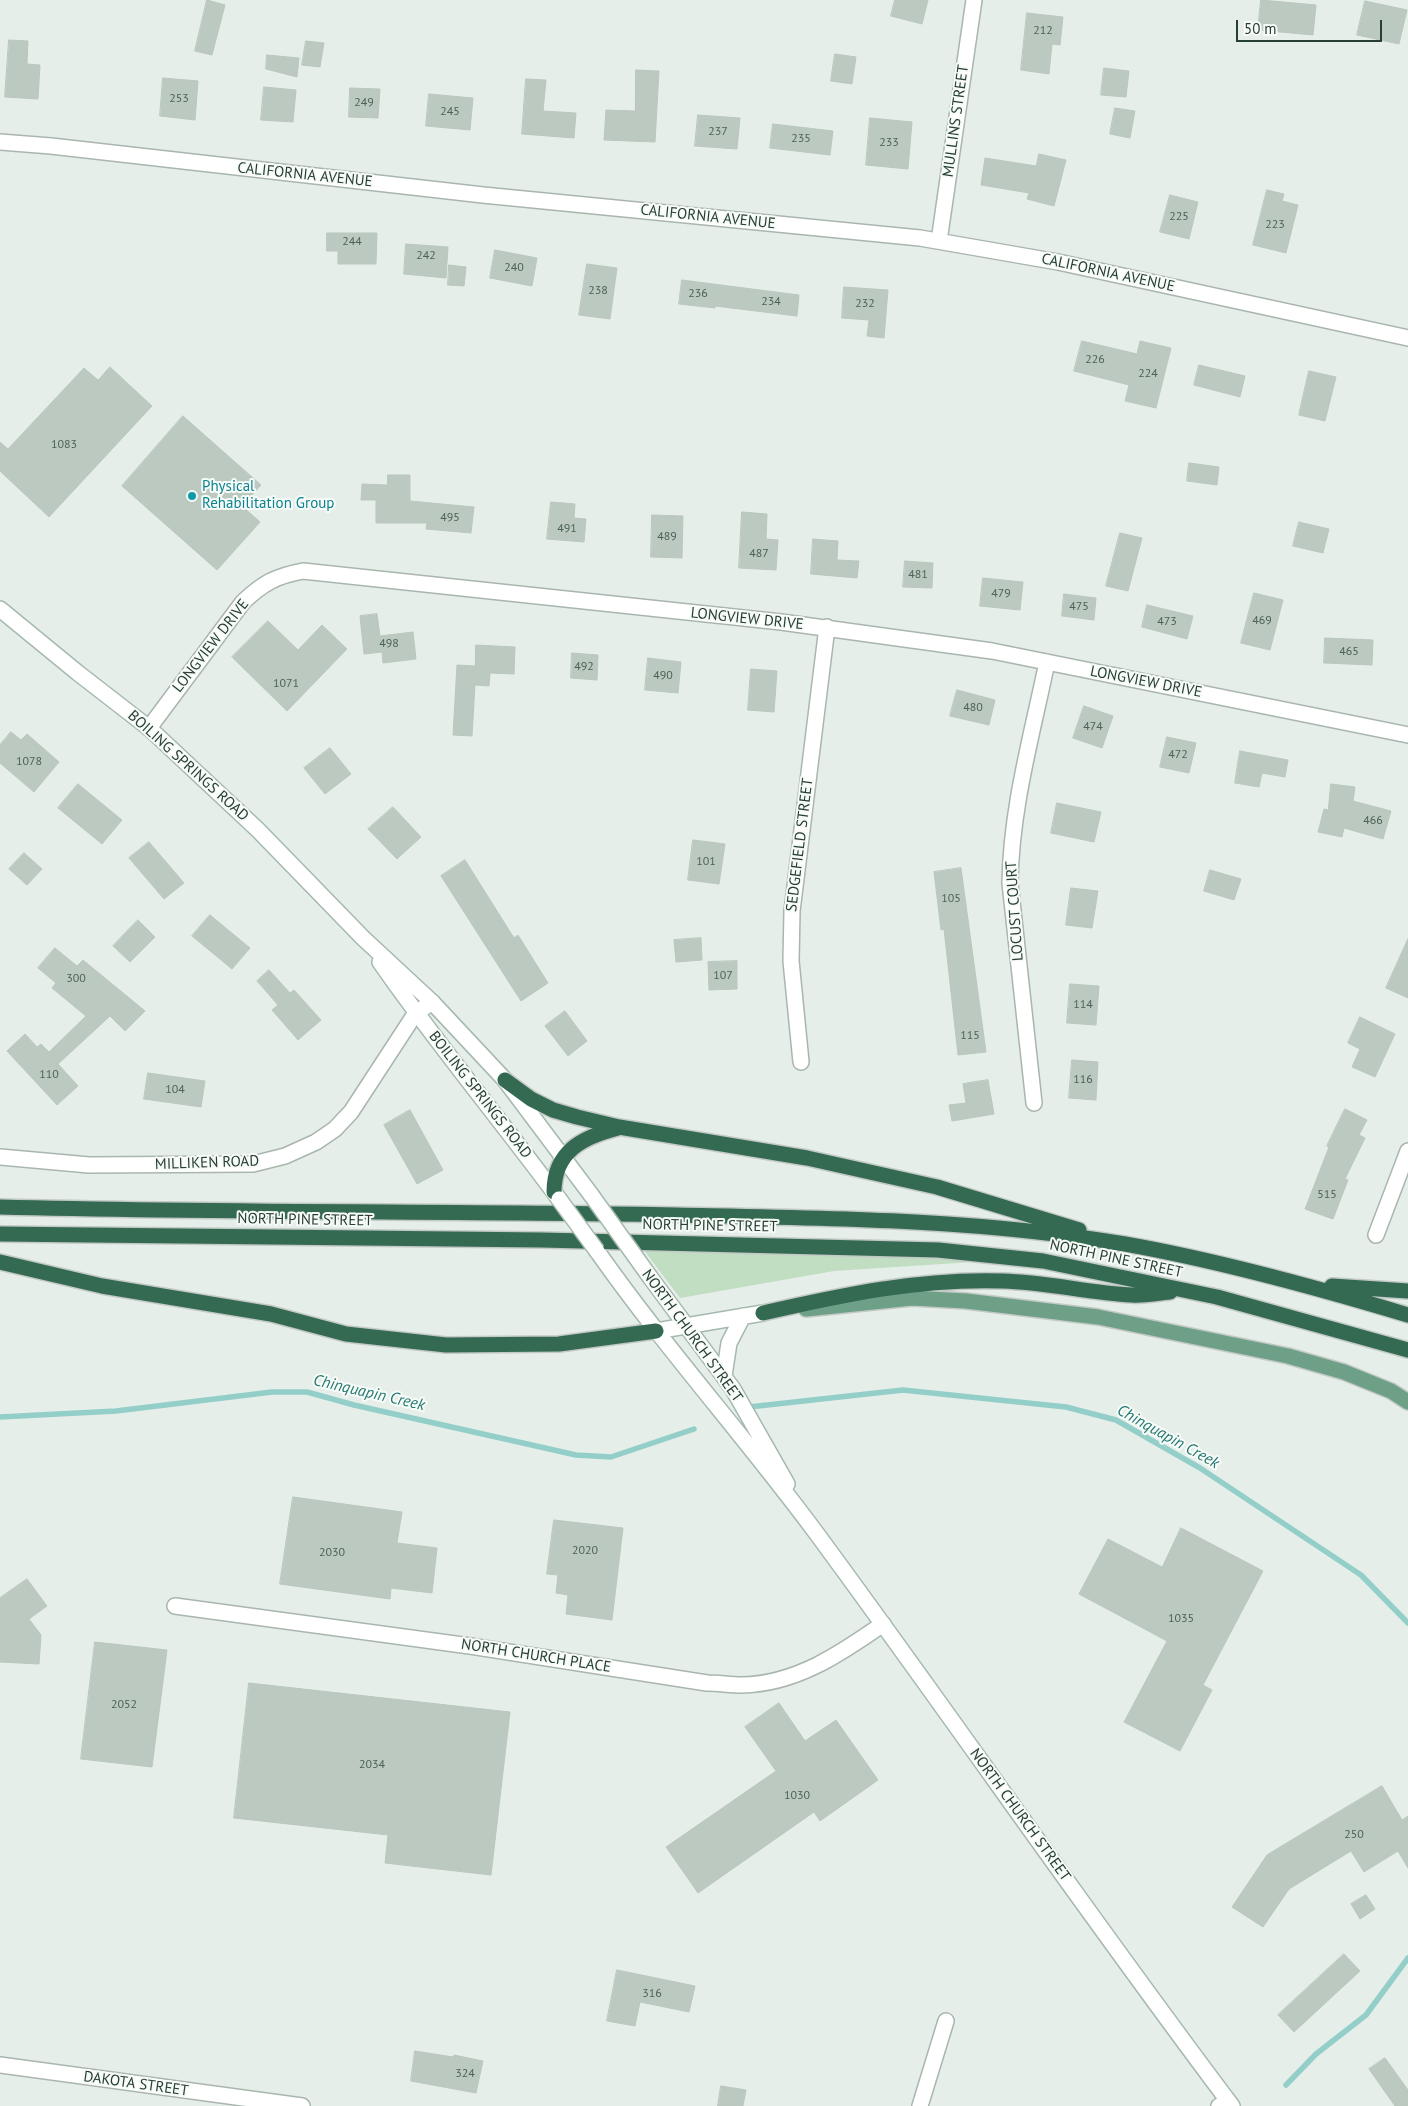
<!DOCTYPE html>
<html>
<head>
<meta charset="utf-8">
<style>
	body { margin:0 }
	#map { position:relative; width:1408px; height:2106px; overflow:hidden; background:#e6eee9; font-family:"PT Sans",sans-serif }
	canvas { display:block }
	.scale { position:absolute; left:1236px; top:20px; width:146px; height:22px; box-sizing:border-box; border:2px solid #263f32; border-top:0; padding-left:6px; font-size:15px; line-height:18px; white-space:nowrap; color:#263f32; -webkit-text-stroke:4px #f7fbf8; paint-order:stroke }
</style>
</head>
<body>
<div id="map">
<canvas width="1408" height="2106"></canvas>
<div class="scale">50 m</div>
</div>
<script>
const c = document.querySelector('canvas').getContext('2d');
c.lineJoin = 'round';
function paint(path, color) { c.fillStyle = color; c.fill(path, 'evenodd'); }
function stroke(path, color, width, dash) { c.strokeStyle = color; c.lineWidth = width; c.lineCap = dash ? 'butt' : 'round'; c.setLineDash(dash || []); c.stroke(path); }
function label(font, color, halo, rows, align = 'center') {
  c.font = font + ' "PT Sans",sans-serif'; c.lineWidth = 4; c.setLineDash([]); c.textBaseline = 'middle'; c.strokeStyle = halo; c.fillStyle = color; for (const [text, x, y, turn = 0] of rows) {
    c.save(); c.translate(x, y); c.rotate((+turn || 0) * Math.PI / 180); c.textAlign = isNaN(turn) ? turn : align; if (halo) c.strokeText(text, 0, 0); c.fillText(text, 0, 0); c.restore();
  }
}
const green = new Path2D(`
	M640,1245L933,1253L988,1261L834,1271L680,1298Z`);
const stream = new Path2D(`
	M749,1407L903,1390L1066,1407L1116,1420L1200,1468L1361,1575L1408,1623
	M0,1417L116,1411L272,1392H307L354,1405L576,1455L611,1457L694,1429
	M1286,2085L1316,2054L1366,2015L1408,1958`);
const building = new Path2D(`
	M207,0L225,5L212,55L195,51Z
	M895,0H928L922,24L891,16Z
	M1261,0L1316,5L1313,35L1258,30Z
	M1365,1L1407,10L1399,44L1357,35Z
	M1027,13L1063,17L1060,45L1052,44L1049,74L1021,70Z
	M9,40L28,41L27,64L40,65L38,99L5,97Z
	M306,41L324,43L320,67L302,65Z
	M835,54L856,57L852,84L831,81Z
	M267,55L299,58L297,77L266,69Z
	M1104,68L1129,71L1126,97L1101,95Z
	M636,70L659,71L655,142L604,140L606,110L635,111Z
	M163,78L198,81L195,120L160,116Z
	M526,79L546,80L543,111L576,113L574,138L522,134Z
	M264,87L296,90L293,122L261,120Z
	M350,88L380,89L378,118L349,117Z
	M429,94L473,98L470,130L426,126Z
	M1115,108L1135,111L1130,138L1110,134Z
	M698,115L740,118L737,149L695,146Z
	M870,118L912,122L908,169L866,165Z
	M773,124L833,131L830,155L770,148Z
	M1039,154L1066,160L1054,206L1027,199L1029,193L981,185L985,158L1036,166Z
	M1267,190L1284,194L1282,201L1298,205L1286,253L1253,245Z
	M1170,195L1198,202L1189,239L1160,232Z
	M327,233H377L376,264H338V251H327Z
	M406,244L448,247L446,278L404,274Z
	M495,250L537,258L532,286L490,278Z
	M587,264L617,268L610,319L579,315Z
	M449,265L466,267L464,286L448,285Z
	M682,280L799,295L797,316L715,306V308L679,304Z
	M844,287L888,290L884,338L867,336L869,320L842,318Z
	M1082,341L1137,354L1140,341L1171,348L1156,408L1125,401L1129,385L1074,371Z
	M1199,365L1245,376L1240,397L1194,385Z
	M110,367L152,406L49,517L0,471V442L8,449L84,368L98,380Z
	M1309,371L1336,377L1325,421L1299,415Z
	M183,416L261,485L242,506L260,522L217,570L122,486Z
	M1189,463L1219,467L1217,485L1187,481Z
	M388,475H410V501L474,507L471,533L426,529L427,523H376V500H361L362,484L387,485Z
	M551,502L575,504L574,518L586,519L584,542L547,539Z
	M742,512L767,514L766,539L778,540L776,570L739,568Z
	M652,515L683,516L682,558L651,557Z
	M1299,522L1329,529L1323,553L1293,546Z
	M1120,533L1142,538L1128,591L1106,586Z
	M813,539L838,541L837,560L859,561L857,578L811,574Z
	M905,561L933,563L932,588L903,587Z
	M983,578L1023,582L1020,610L980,606Z
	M1254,593L1283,600L1270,650L1241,643Z
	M1064,594L1096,598L1094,620L1062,616Z
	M1147,605L1193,616L1187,639L1142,627Z
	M377,614L380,636L413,632L416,659L383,663L382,652L364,654L360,616Z
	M268,621L298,650L322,625L347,649L287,711L232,657Z
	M1325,638L1373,640L1372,665L1324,663Z
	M476,645L515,647L514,674L490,673L489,686L475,685L472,736L453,735L457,665L475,666Z
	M572,653L598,655L597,680L571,678Z
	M648,658L681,662L678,693L645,690Z
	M751,669L777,671L774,712L748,710Z
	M957,690L995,700L989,725L950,716Z
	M1084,706L1113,716L1102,748L1073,738Z
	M11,732L21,740L27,734L59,762L34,792L0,763V745Z
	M1167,737L1196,743L1189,773L1160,767Z
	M330,748L351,774L325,794L304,768Z
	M1240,751L1288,760L1285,777L1262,773L1259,787L1235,783Z
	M78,784L122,820L102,844L58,808Z
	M1331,784L1355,787L1353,801L1391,811L1383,839L1344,828L1342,837L1318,832L1324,809L1328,810Z
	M1057,803L1101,812L1094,842L1051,833Z
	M393,807L421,837L397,859L368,829Z
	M693,840L725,844L719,884L688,880Z
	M149,842L184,883L164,899L129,858Z
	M24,853L42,869L27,885L9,869Z
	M465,860L514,938L518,935L548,983L521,1001L441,876Z
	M961,868L986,1052L958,1055L944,929L941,930L934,872Z
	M1210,870L1241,879L1234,900L1204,891Z
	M1071,888L1098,891L1092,928L1066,925Z
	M210,915L250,948L232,969L192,936Z
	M138,920L155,937L130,962L113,946Z
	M701,938L702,960L676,962L674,940Z
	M1408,939V998L1386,988Z
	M55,948L77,966L83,960L145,1011L125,1031L110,1016L58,1064L78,1086L57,1105L7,1051L25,1034L37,1047L41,1044L49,1052L86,1016L52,988L56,983L38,968Z
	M737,961V989L709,990L708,962Z
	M269,970L290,993L294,990L321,1020L298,1040L272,1010L278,1005L257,981Z
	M1070,984L1099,986L1096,1025L1067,1023Z
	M565,1011L587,1041L568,1056L545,1026Z
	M1360,1017L1395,1034L1375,1077L1352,1067L1360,1049L1348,1043Z
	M1072,1060L1098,1062L1096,1100L1069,1098Z
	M148,1073L205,1081L201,1107L144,1099Z
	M988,1080L994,1114L952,1121L949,1105L966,1103L963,1084Z
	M1345,1109L1367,1120L1359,1135L1365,1138L1345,1179L1348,1180L1333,1219L1305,1209L1329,1147L1327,1146Z
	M410,1110L443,1170L417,1184L384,1125Z
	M293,1497L402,1512L397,1543L437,1548L432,1593L391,1588L390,1599L280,1584Z
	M554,1520L623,1528L612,1620L566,1614L568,1595L556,1593L558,1575L547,1574Z
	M1181,1528L1263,1571L1203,1685L1212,1690L1180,1751L1124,1722L1167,1641L1079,1594L1108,1539L1162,1567Z
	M27,1579L47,1606L29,1619L41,1635L39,1664L0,1662V1598Z
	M95,1642L167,1650L152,1767L81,1759Z
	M249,1683L510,1712L491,1875L385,1863L388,1835L234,1818Z
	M779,1703L805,1741L836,1720L878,1780L820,1821L814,1812L698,1893L666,1847L776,1771L745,1727Z
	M1382,1786L1402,1820L1408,1816V1868L1398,1851L1364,1872L1351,1851L1289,1889L1263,1927L1232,1907L1267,1855Z
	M1366,1895L1375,1909L1360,1919L1351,1904Z
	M1344,1954L1360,1971L1294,2032L1278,2015Z
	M617,1970L695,1986L689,2012L640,2002L635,2026L607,2021Z
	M415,2051L453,2057L454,2055L483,2061L476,2093L411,2081Z
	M1385,2058L1408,2090V2106H1395L1369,2069Z
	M721,2086L746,2090L743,2106H718Z`);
const street = new Path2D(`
	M0,142L51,146L483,195L920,238L1058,262L1408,338
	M939,241L974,0
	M149,728L243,602C263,583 276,576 303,571L781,622L992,651L1408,735
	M801,1062L791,961L792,911L827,627
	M1034,1103L1010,883C1011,808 1032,735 1047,662
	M0,1157L89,1165L253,1164L285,1156L316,1142L335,1129L351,1112L415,1014L432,1002
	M1376,1235L1408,1151
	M175,1606L470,1646L707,1683C719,1683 730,1685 742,1685C796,1684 840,1654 883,1624
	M0,2065L302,2106
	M920,2106L946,2021
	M1219,2106L1228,2101`);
const secondary = new Path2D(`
	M0,609L78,673L149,728L258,830L363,938L432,1002L505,1080L592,1196
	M380,962C436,1043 500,1119 559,1199
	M597,1251C666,1349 746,1438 817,1534C957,1724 1090,1918 1232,2106
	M650,1277L733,1389L787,1484
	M656,1331L763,1313
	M724,1376L729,1343L743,1316`);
const primary = new Path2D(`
	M806,1309L912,1298L966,1301L1098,1317L1288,1356L1344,1372L1391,1391L1408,1402`);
const highway = new Path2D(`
	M505,1080L531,1099L553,1110L577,1117L619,1127L807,1158L937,1187L1079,1230
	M554,1192C554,1151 583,1137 618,1128
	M0,1207C226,1213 452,1211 677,1215C827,1218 977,1219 1125,1244C1221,1261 1315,1287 1408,1315
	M0,1234L542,1240L938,1250L1043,1261L1217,1297L1408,1350
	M0,1262L102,1286L271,1314L346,1334L446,1345L559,1344L656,1331
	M1332,1286L1408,1291
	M763,1313C842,1295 921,1278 1003,1281C1046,1282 1089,1293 1132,1295C1144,1296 1157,1293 1170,1292`);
const secondaryBridge = new Path2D(`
	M592,1196L650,1277
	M559,1199L597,1251`);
const markers = [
	[192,496,5,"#0f9aa8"]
];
const numberNames = [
	["212",1043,31],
	["253",179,99],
	["249",364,103],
	["245",450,112],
	["237",718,132],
	["235",801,139],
	["233",889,143],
	["225",1179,217],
	["223",1275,225],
	["244",352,242],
	["242",426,256],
	["240",514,268],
	["238",598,291],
	["236",698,294],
	["234",771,302],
	["232",865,304],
	["226",1095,360],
	["224",1148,374],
	["1083",64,445],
	["495",450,518],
	["491",567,529],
	["489",667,537],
	["487",759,554],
	["481",918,575],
	["479",1001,594],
	["475",1079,607],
	["469",1262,621],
	["473",1167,622],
	["498",389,644],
	["465",1349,652],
	["492",584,667],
	["490",663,676],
	["1071",286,684],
	["480",973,708],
	["474",1093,727],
	["472",1178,755],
	["1078",29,762],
	["466",1373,821],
	["101",706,862],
	["105",951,899],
	["107",723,976],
	["300",76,979],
	["114",1083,1005],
	["115",970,1036],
	["110",49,1075],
	["116",1083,1080],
	["104",175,1090],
	["515",1327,1195],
	["2020",585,1551],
	["2030",332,1553],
	["1035",1181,1619],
	["2052",124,1705],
	["2034",372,1765],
	["1030",797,1796],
	["250",1354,1835],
	["316",652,1994],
	["324",465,2074]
];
const streetNames = [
	["MULLINS STREET",956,121,-82],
	["CALIFORNIA AVENUE",305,175,6],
	["CALIFORNIA AVENUE",708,217,6],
	["CALIFORNIA AVENUE",1108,273,12],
	["LONGVIEW DRIVE",747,619,6],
	["LONGVIEW DRIVE",211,646,-52],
	["LONGVIEW DRIVE",1146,682,11],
	["BOILING SPRINGS ROAD",188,766,42],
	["SEDGEFIELD STREET",800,845,-83],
	["LOCUST COURT",1015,911,-94],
	["BOILING SPRINGS ROAD",480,1095,52],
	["MILLIKEN ROAD",207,1163,-2],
	["NORTH PINE STREET",305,1220,1],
	["NORTH PINE STREET",710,1226,1],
	["NORTH PINE STREET",1116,1259,12],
	["NORTH CHURCH STREET",692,1336,54],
	["NORTH CHURCH PLACE",536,1656,9],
	["NORTH CHURCH STREET",1020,1815,54],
	["DAKOTA STREET",136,2084,8]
];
const cultureNames = [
	["Physical",202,487],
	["Rehabilitation Group",202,504]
];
const waterNames = [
	["Chinquapin Creek",369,1393,13],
	["Chinquapin Creek",1168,1437,29]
];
paint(green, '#c1ddc2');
stroke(stream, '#93cec9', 5.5);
paint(building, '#bcc9c1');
stroke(building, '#b9c7be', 1);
stroke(street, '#a9b6ae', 18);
stroke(secondary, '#a5b9ae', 18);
stroke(primary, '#c2c9c6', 18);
stroke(highway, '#c2c9c6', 18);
stroke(street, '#fff', 15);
stroke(secondary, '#fff', 15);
stroke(primary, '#6ea087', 15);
stroke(highway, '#346a51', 15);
stroke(secondaryBridge, '#a5b9ae', 18, []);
stroke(secondaryBridge, '#fff', 15);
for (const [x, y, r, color] of markers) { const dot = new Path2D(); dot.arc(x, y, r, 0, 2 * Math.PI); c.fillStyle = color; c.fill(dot); stroke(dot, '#f7fbf8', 2); }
label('12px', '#4c6256', null, numberNames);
label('15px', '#263f32', '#f7fbf8', streetNames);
label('15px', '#0d838f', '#f7fbf8', cultureNames, 'left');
label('italic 16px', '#247871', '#f7fbf8', waterNames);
</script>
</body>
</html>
